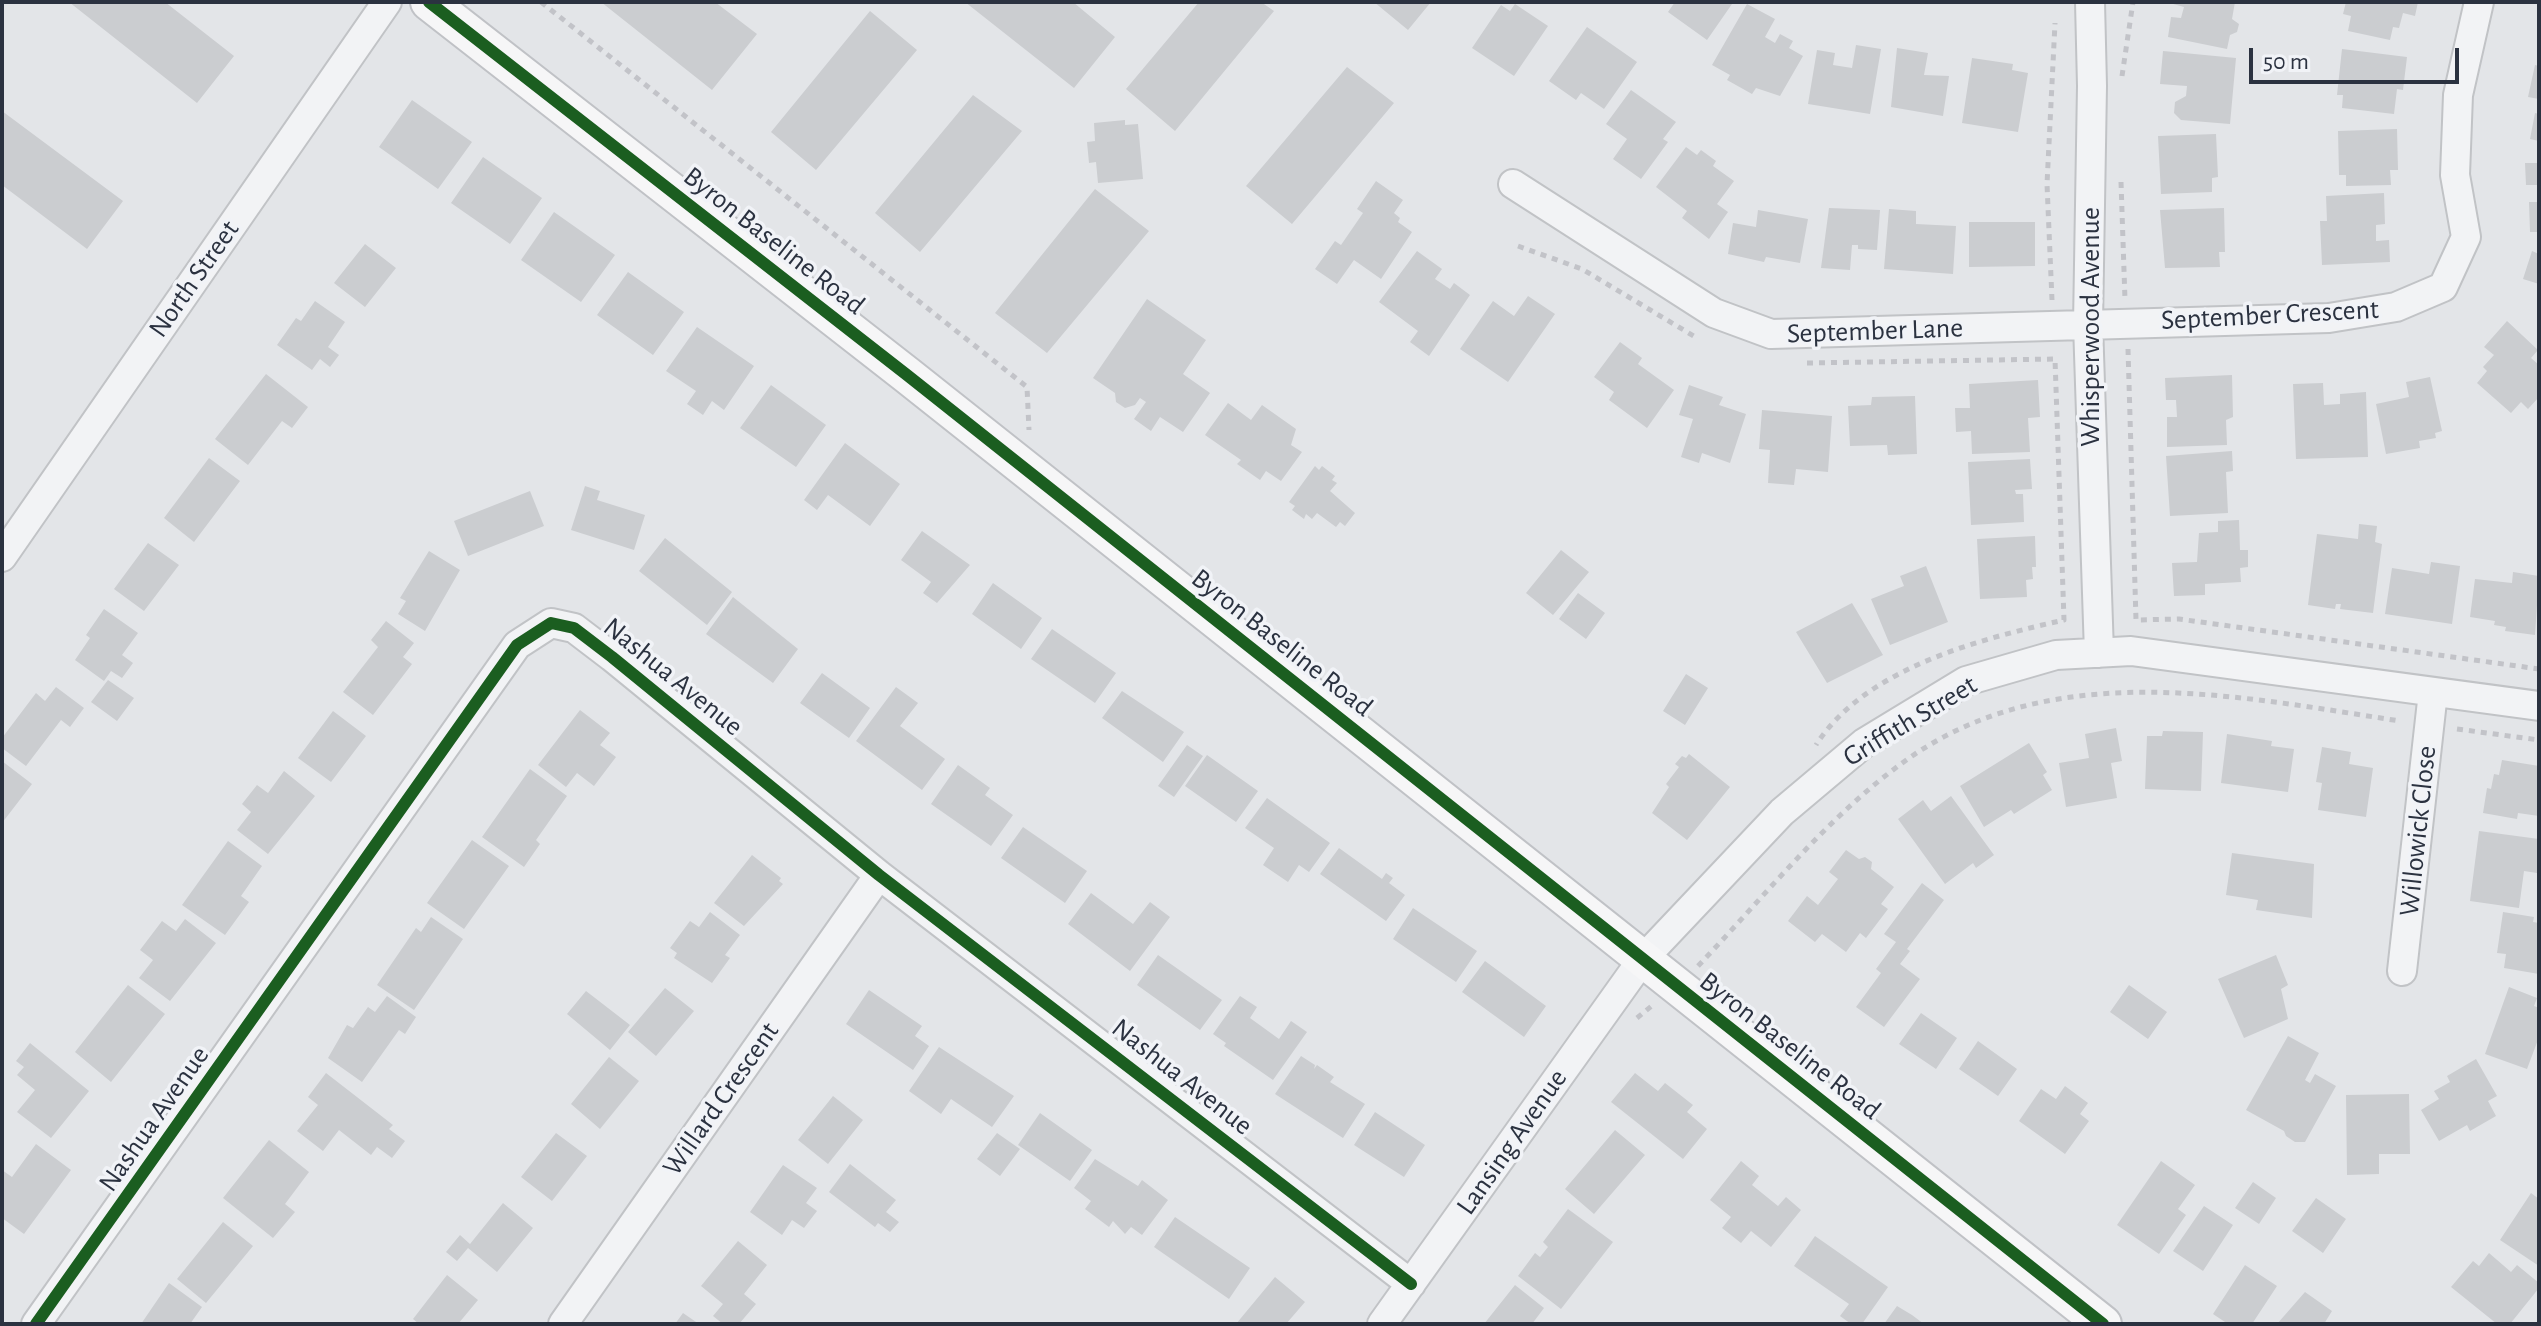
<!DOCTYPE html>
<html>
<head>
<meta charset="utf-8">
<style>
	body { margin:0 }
	#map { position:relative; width:2541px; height:1326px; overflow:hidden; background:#e3e5e8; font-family:"Alegreya Sans",sans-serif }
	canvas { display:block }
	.frame { position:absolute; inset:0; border:4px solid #2b3240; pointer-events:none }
	.scale { position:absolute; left:2249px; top:48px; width:210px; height:36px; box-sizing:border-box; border:4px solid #2b3240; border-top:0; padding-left:10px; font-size:24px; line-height:28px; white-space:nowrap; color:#2b3240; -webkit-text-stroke:6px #f1f3f7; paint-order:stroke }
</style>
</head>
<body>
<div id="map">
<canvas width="2541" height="1326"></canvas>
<div class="frame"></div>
<div class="scale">50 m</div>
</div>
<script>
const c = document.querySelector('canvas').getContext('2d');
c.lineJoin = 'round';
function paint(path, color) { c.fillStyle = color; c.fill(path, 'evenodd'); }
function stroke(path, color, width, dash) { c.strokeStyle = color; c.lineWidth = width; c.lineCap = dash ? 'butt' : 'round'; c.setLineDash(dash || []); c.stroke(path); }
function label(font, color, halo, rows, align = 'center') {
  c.font = font + ' "Alegreya Sans",sans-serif'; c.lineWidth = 7; c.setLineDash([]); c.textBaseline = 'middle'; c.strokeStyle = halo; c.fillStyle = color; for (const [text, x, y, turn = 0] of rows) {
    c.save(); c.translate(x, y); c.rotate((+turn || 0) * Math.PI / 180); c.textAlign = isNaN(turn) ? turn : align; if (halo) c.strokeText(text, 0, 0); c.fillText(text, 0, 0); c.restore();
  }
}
const building = new Path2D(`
	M69,2H165L234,56L197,103Z
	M601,2H715L757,34L712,90Z
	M965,2H1073L1115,37L1074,88Z
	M1199,2H1261L1274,11L1175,131L1126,89Z
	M1374,2H1431L1408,30Z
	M1675,2H1730L1732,4L1707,40L1668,12Z
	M2166,2H2235L2232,19L2239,24L2237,32L2230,35L2227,49L2168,37L2171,17L2181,18L2184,7Z
	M2346,2H2418L2415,16L2403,13L2399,28L2393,27L2390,40L2348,31L2351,16L2343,14Z
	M1515,4L1548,26L1514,76L1472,48L1501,5L1510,11Z
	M1747,4L1775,19L1765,37L1775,43L1780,34L1793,41L1789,48L1803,56L1780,96L1756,88L1752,94L1727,80L1730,75L1712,65Z
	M870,11L917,50L816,170L771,132Z
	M1587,27L1637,62L1604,109L1581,93L1576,100L1549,81Z
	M1856,45L1881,49L1870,114L1808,104L1817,50L1835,53L1833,65L1852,68Z
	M1897,48L1928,53L1924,75L1949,76L1943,116L1891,107Z
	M2342,49L2407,57L2403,90L2397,89L2394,114L2342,108L2343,95H2337Z
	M2163,51L2236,58L2230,124L2181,120L2174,113L2175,102L2186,96L2187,86L2160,84Z
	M1972,58L2013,64L2012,70L2028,73L2018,132L1962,123Z
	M2535,65L2539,66V99L2528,97Z
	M1347,67L1394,103L1292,224L1246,186Z
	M1631,90L1676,122L1663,139L1668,142L1641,179L1613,159L1627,139L1606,124Z
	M973,95L1022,131L920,252L875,213Z
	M412,100L472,142L438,189L379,147Z
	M2,111L123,201L87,249L2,185Z
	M2535,113L2539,114V141L2530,139Z
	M1125,120V125L1138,124L1143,179L1098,183L1096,162L1089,163L1087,142L1095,141L1094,123Z
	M2397,129L2398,170H2390L2391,185L2346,186V175H2339L2338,131Z
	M2216,134L2218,177L2212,178V192L2161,194L2158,136Z
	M1686,147L1697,155L1701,150L1716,161L1713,166L1734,181L1717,204L1728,212L1709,239L1682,218L1687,211L1656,187Z
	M483,157L542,198L510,244L451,203Z
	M2525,163H2539V185H2526Z
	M1376,181L1403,200L1394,213L1400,218L1398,222L1412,232L1381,279L1354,260L1337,284L1315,269L1335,241L1341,245L1363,213L1357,209Z
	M1095,189L1149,231L1047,353L995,313Z
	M2384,193L2385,224L2376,225V241L2389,240L2390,262L2322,265L2320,221H2327L2326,196Z
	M2529,202H2539V232H2530Z
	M1829,208L1880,210L1877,250L1858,249V245H1852L1850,270L1821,268Z
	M2224,208L2225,252H2219L2220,267L2165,268L2160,210Z
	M1889,209L1916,211V224L1956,226L1953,274L1884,269Z
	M1758,210L1808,219L1800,263L1766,257L1764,262L1728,254L1733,223L1756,227Z
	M554,212L615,255L581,302L521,260Z
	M1969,222H2035V266L1969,267Z
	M365,244L396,268L365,307L334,283Z
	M1417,251L1442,269L1435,279L1450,289L1454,283L1470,295L1429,356L1410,342L1418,331L1379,302Z
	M2532,251L2539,254V284L2523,279Z
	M628,272L684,312L653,355L597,315Z
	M1528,296L1555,314L1508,382L1460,349L1493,301L1514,316Z
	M1147,299L1206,340L1183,374L1210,393L1183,432L1160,417L1151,431L1134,419L1146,402L1140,398L1135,405L1125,408L1116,402L1115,393L1093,378Z
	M315,301L345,322L328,347L339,355L330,367L320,359L312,370L277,345L296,318L301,321Z
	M2507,321L2538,350L2531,358L2539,365V397L2528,409L2521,402L2511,413L2477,383L2487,371L2483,367L2494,355L2484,347Z
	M697,327L754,366L724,410L712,401L703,415L687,404L696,391L666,371Z
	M1620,342L1642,358L1638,364L1674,390L1647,428L1609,400L1614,392L1594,377Z
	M266,374L308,407L292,428L282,421L248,465L215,439Z
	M2232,375L2233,417L2226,420L2227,445L2167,447V417H2177L2176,400H2166L2165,378Z
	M2430,377L2442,431L2435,433L2436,438L2419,441L2420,448L2386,454L2376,404L2409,397L2406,382Z
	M2038,380L2040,417L2028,418L2030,452L1972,454L1971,431L1956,432L1955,408H1970L1969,384Z
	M2323,383L2324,405L2340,404V394L2366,392L2368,457L2296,459L2293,384Z
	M771,385L826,425L796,467L740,428Z
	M1689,385L1723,397L1719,405L1746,414L1730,463L1702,453L1699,463L1681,457L1693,419L1679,415Z
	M1915,396L1917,454L1888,455L1887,445L1850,446L1848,406L1871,405L1872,397Z
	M1228,403L1251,420L1262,405L1296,429L1291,445L1302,452L1281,481L1266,471L1260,480L1237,464L1241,460L1205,435Z
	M1762,410L1832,416L1828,472L1796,469L1794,485L1768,483L1770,450L1759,449Z
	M845,443L900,484L870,526L828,495L817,510L804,500Z
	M2232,451L2233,471L2226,472L2228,513L2170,516L2166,456Z
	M209,458L240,481L194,542L164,518Z
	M2030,459L2032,489L2015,490L2016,494H2023L2024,522L1971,525L1968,462Z
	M1315,466L1319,470L1322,466L1335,476L1332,480L1337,483L1330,491L1355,513L1345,526L1340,522L1336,527L1317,513L1312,519L1306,514L1304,519L1292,510L1295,506L1289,502Z
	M585,486L600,491L597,500L645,515L634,550L571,530Z
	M530,491L544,526L468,556L454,521Z
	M2239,520L2240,550H2248V567L2240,568L2241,582L2205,584V595L2174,596L2172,563L2197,562L2199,533L2218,532V521Z
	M2359,524L2377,526L2375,542L2382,544L2373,613L2340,609L2341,604H2336L2335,609L2308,605L2317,534L2358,539Z
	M922,531L970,565L937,603L923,593L931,582L901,560Z
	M2035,536L2036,567H2032L2033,579L2026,580L2027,597L1980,599L1977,539Z
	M665,538L732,592L707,625L639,571Z
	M148,543L179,565L144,611L114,589Z
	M1561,550L1589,572L1553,615L1526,593Z
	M429,551L460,570L425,631L398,614L406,601L400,598Z
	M2431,562L2460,566L2452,624L2385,614L2392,568L2429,574Z
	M1926,566L1948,622L1890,645L1871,599L1904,586L1900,576Z
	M2513,572L2539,576L2535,635L2505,631L2506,627L2494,625L2495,621L2470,617L2475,579L2512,583Z
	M993,583L1042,618L1021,649L972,614Z
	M1578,593L1605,613L1586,639L1559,619Z
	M733,597L798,649L773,683L706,634Z
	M1852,603L1883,655L1827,683L1796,632Z
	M104,609L138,633L122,655L133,663L122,678L111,671L104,681L75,660L90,638L86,635Z
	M386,621L414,643L403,657L412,664L373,715L343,692L378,647L371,640Z
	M1052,629L1116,673L1095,703L1031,659Z
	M822,673L870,708L849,738L800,703Z
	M1686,674L1708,688L1685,725L1663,711Z
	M108,680L134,698L117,721L91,702Z
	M56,687L84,708L70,727L61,720L26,766L2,748V738L36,693L45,701Z
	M896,687L918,703L900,726L945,759L922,790L856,741Z
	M1122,691L1184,732L1163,762L1102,718Z
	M580,710L610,733L600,745L616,757L594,786L577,773L566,787L538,765Z
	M333,711L366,736L331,782L298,758Z
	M2116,728L2122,761L2111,763L2117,798L2066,807L2059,763L2089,758L2085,734Z
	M2163,731L2203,732L2201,791L2145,789L2147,736H2162Z
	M2227,734L2272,741L2271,746L2294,749L2288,792L2221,783Z
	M2029,743L2047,772L2043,775L2052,790L2014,814L2011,810L1984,827L1960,786Z
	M1187,745L1203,756L1174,797L1158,786Z
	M2322,747L2351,752L2349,764L2373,768L2366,817L2318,810L2322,783L2316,782Z
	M1689,754L1730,787L1687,840L1652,813L1669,787L1666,784L1679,767L1675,764L1682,756L1686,758Z
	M1207,755L1258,791L1236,822L1185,786Z
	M2502,760L2539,766V816L2518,813L2517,819L2483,813L2487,788L2491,789L2494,774L2499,775Z
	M2,761L32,784L2,823Z
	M958,765L990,788L985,795L1013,815L991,846L931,804Z
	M530,769L567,796L536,840L540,844L524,867L482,837Z
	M284,771L315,796L268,854L237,830L251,812L242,804L257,785L268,793Z
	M1951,796L1994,855L1976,868L1973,863L1945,884L1898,819L1923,800L1931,811Z
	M1267,798L1330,843L1309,872L1299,865L1288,882L1263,865L1274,848L1245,828Z
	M1023,827L1087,871L1065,903L1001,858Z
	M2479,831L2539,839L2537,873L2524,871L2519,908L2470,901Z
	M472,840L509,866L464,929L427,903Z
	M228,841L262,866L241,896L249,902L225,935L182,905Z
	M1339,848L1382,879L1386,873L1393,878L1389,883L1405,895L1386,921L1320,874Z
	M1846,850L1859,859L1865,857L1872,862L1871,869L1894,887L1881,904L1888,909L1866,938L1860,933L1846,952L1822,934L1815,942L1788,921L1807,896L1818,905L1838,879L1829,872Z
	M2232,853L2314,864L2312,918L2256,910L2258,900L2226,895Z
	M752,855L781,878L779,881L783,884L744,926L714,903Z
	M1922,883L1944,900L1907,949L1910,951L1900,964L1920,979L1884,1027L1856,1007L1881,973L1876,969L1896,942L1884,934Z
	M1091,893L1133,924L1150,902L1170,917L1130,971L1068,924Z
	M1413,908L1477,951L1456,982L1393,939Z
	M710,912L740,935L725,955L730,958L712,983L674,958L677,953L670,948L690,921L699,927Z
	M2503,912L2534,917L2533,922L2539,923V974L2504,968L2506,954L2497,953Z
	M431,917L463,939L414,1010L377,985L416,928L421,932Z
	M185,919L216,943L170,1001L139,978L153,960L140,950L162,921L176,931Z
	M1158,955L1222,1000L1200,1030L1137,985Z
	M2276,955L2288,985L2281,989L2288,1019L2244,1038L2218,979Z
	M1485,961L1546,1006L1524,1037L1462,992Z
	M128,985L165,1014L111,1082L75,1052Z
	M2129,985L2167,1012L2148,1039L2110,1012Z
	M2509,987L2537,998L2534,1006L2539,1008V1037L2527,1069L2485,1054Z
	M665,988L694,1011L656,1056L628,1032Z
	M869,990L922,1026L915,1036L929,1046L913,1070L846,1024Z
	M586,991L630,1025L610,1050L567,1014Z
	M387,996L416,1017L405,1034L399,1030L362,1082L328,1058L347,1025L353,1028L368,1007L375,1012Z
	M1240,996L1257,1007L1250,1018L1279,1039L1291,1021L1307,1032L1273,1080L1224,1046L1226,1043L1213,1034Z
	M1921,1013L1957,1038L1936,1069L1899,1044Z
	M2288,1036L2319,1053L2305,1080L2310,1083L2315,1074L2336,1086L2305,1142H2295L2286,1136L2284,1131L2246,1110Z
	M1978,1041L2017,1069L1998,1096L1959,1069Z
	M30,1043L89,1091L51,1138L17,1112L35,1090L17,1075L24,1067L16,1061Z
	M939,1047L1014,1096L992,1127L951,1099L941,1114L909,1091Z
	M1301,1056L1315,1065L1314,1069L1317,1065L1334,1077L1330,1082L1365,1104L1343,1138L1275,1094Z
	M609,1057L639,1081L600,1129L571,1104Z
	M2476,1059L2497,1096L2488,1101L2496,1116L2470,1131L2467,1125L2439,1141L2421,1110L2439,1099L2434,1091L2450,1082L2447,1076Z
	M326,1073L393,1125L389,1129L405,1141L392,1158L377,1147L371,1155L339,1130L323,1151L297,1131L318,1105L308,1097Z
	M1635,1073L1658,1091L1665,1083L1693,1105L1687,1112L1707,1129L1683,1159L1611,1102Z
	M2065,1086L2088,1103L2080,1114L2089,1121L2065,1154L2019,1121L2041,1089L2056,1099Z
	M2409,1094L2410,1154H2379V1174L2347,1175L2346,1095Z
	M833,1096L863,1120L828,1164L798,1140Z
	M1375,1112L1425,1145L1404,1177L1354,1145Z
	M1040,1113L1092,1150L1070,1181L1018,1145Z
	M1615,1130L1645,1155L1594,1214L1565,1189Z
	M556,1133L587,1156L552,1201L521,1177Z
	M997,1133L1020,1149L1000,1176L977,1159Z
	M269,1140L309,1172L285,1204L295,1212L273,1238L223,1198Z
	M36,1144L71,1170L24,1234L2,1218V1170L12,1177Z
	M1095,1159L1138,1186L1142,1180L1168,1200L1142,1235L1131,1227L1125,1234L1113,1221L1109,1227L1085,1209L1091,1201L1074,1188Z
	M1741,1161L1759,1176L1752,1185L1778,1206L1786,1197L1801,1210L1771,1247L1751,1231L1741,1243L1722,1228L1731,1217L1710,1200Z
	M2161,1161L2195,1185L2178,1209L2186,1215L2159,1254L2117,1225Z
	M850,1164L896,1200L886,1212L899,1222L890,1232L878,1223L875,1227L829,1192Z
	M783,1165L817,1188L806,1203L817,1211L804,1228L792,1220L782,1235L750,1212Z
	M2253,1182L2276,1198L2259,1224L2235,1208Z
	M2531,1193L2539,1199V1266L2500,1240Z
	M2316,1198L2346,1219L2323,1253L2292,1231Z
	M503,1203L533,1228L497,1272L468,1248L457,1261L446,1252L460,1235L470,1244Z
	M2204,1206L2233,1225L2203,1271L2173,1251Z
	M1568,1209L1613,1242L1561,1309L1518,1276L1535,1253L1540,1257L1548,1247L1543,1242Z
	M1175,1217L1250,1268L1229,1299L1154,1247Z
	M223,1222L253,1246L206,1303L177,1279Z
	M1815,1236L1888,1287L1862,1324H1851L1840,1316L1849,1304L1794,1266Z
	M738,1241L767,1265L744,1294L756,1304L739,1324H723L713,1316L723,1304L701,1286Z
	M2489,1253L2511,1272L2517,1265L2539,1283V1288L2510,1324H2497L2451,1287L2473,1261L2479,1266Z
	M2245,1265L2277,1286L2252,1324H2228L2213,1314Z
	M447,1275L478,1300L458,1324H419L413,1319Z
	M1275,1277L1305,1302L1286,1324H1236Z
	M169,1283L202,1307L190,1324H141Z
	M1515,1285L1544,1308L1532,1324H1484Z
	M2305,1292L2332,1311L2324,1324H2277Z
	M1897,1306L1912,1315L1924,1324H1884Z
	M683,1313L699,1324H675Z`);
const path = new Path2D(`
	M541,2L1027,387L1029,430
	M2122,76L2133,2
	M2121,182L2125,300
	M1518,246L1582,269L1697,338
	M2052,300L2047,184L2055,23
	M2128,349L2136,620L2179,619L2539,669
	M1807,363L2055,359L2064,620C1980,639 1865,668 1816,745
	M2457,729L2539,740
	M1698,966C1764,897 1827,817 1905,761C2051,656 2236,696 2400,721
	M1637,1018L1654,1004`);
const minor = new Path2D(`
	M2090,2L2092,86L2088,324L2099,653
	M1513,184L1714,313L1771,334L2329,318L2396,307L2443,287L2466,237L2455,175L2458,95L2479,2
	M2,557L387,2
	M2402,971L2433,692
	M36,1324L517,645L551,623L574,628L612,657L879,875L1411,1284
	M563,1324L879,875
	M1382,1324L1642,960L1782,812L1864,743L1966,681L2056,655L2131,651L2539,706`);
const major = new Path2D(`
	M429,2L907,375L2103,1324`);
const cycleway = new Path2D(`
	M429,2L907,375L2103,1324
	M36,1324L517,645L551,623L574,628L612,657L879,875L1411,1284`);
const streetNames = [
	["Byron Baseline Road",774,241,38],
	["North Street",194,279,-55],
	["September Crescent",2270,315,-3],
	["Whisperwood Avenue",2091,327,-90],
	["September Lane",1875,331,-2],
	["Byron Baseline Road",1282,643,38],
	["Nashua Avenue",673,677,39],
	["Griffith Street",1910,721,-31],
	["Willowick Close",2418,831,-84],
	["Byron Baseline Road",1790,1046,38],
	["Nashua Avenue",1182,1077,38],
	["Willard Crescent",721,1099,-55],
	["Nashua Avenue",154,1119,-55],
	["Lansing Avenue",1512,1142,-55]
];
paint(building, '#cbcdd0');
stroke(minor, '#c1c3c6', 32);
stroke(major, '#c0c2c6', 40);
stroke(path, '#c2c3c8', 5, [6, 6]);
stroke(minor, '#f2f3f5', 28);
stroke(major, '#f6f6f7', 36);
stroke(cycleway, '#1b5e20', 12);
label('28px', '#2b3240', '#f1f3f7', streetNames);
</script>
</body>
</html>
